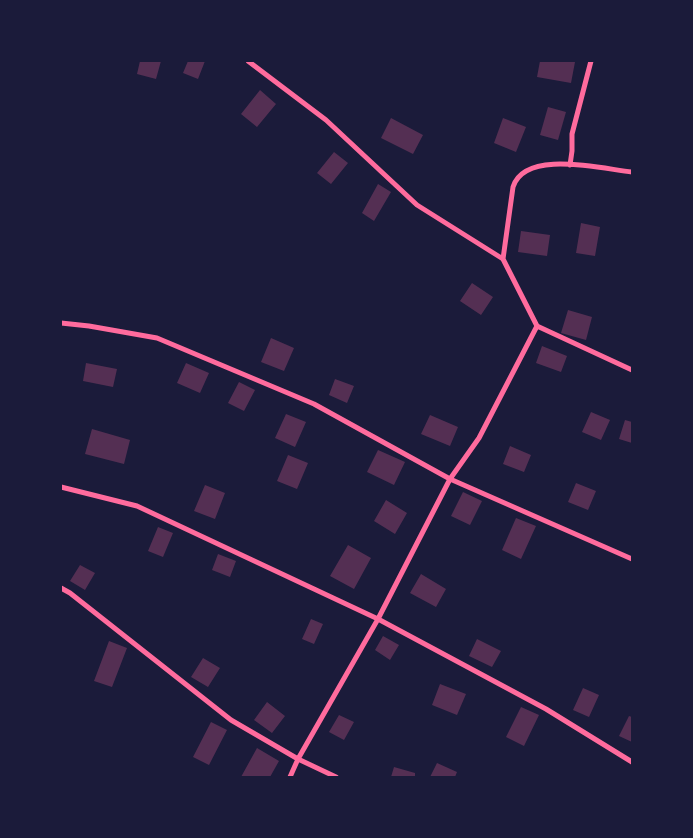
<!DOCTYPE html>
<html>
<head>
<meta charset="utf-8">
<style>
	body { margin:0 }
	#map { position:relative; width:693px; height:838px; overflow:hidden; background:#1b1b3a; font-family:"Golos Text",sans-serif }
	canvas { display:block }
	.frame { position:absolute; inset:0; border:62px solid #1b1b3a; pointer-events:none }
</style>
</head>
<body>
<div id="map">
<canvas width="693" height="838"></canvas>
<div class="frame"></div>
</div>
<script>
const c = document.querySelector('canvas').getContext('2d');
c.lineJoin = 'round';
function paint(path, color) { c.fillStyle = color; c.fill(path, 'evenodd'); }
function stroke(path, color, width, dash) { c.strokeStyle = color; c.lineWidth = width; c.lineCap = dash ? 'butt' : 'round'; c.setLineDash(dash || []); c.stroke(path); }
const building = new Path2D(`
	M140,61H161L156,79L137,74Z
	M188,61H205L198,79L183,73Z
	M540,61L575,62L571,83L537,77Z
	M260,90L276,104L257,127L241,114Z
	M548,107L566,112L558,140L540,135Z
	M391,118L423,135L413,154L381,138Z
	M503,118L526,127L516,152L494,143Z
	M334,152L348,163L331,184L317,173Z
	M378,184L391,192L374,221L362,213Z
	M581,223L600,227L595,256L576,253Z
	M521,231L550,235L547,256L518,252Z
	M472,283L493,297L481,315L460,301Z
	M568,310L592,317L586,340L561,333Z
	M271,338L294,348L284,371L261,362Z
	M542,346L567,356L561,372L536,363Z
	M86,363L117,369L113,387L83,381Z
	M186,363L209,373L200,393L177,383Z
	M335,379L354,386L347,403L329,395Z
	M239,382L255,390L244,411L228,403Z
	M591,412L610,420L601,440L582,432Z
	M286,414L306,422L295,447L275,438Z
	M430,415L458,427L450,446L421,434Z
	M625,420L632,422V443L619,439Z
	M92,429L130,440L124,464L85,454Z
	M510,446L531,455L524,472L503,464Z
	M378,450L405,462L394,485L367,472Z
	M288,455L308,463L297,489L277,481Z
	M576,483L596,491L588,510L568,502Z
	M205,485L225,493L215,519L194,511Z
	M463,492L482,501L470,525L451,516Z
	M386,500L407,513L395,534L374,521Z
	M516,518L536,526L521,559L502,550Z
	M158,527L173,533L163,557L148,551Z
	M348,545L371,558L354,589L330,576Z
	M218,554L236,561L230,577L212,570Z
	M80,565L95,573L85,590L70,581Z
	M421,574L446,589L436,607L410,593Z
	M311,619L323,624L314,644L302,639Z
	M383,636L399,645L390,660L375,650Z
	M477,639L501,651L492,667L469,656Z
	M109,641L127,648L112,687L94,681Z
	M203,658L220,668L208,687L191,677Z
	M440,684L466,694L457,715L432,705Z
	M583,688L599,695L589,717L573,710Z
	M267,702L285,716L272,733L254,720Z
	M521,707L539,715L524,746L506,737Z
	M339,715L354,722L344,740L329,732Z
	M629,716L632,717V742L619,736Z
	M211,722L227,730L209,765L193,757Z
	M257,748L279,761L270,777H241Z
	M437,763L457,772L455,777H430Z
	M394,767L415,773V777H391Z`);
const minor = new Path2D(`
	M248,61L326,120L417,205L503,259L537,326L632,370
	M570,165L572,151V134L591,61
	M503,259L513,187C525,149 602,169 632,172
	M61,323L89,326L157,338L314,404L450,479L632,559
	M61,487L137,506L378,619L546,709L632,762
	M61,588L70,593L231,720L298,759L336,777
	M290,777L298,759L378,619L450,479L479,438L537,326`);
paint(building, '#542f53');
stroke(minor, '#ff6b9d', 5);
</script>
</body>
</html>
